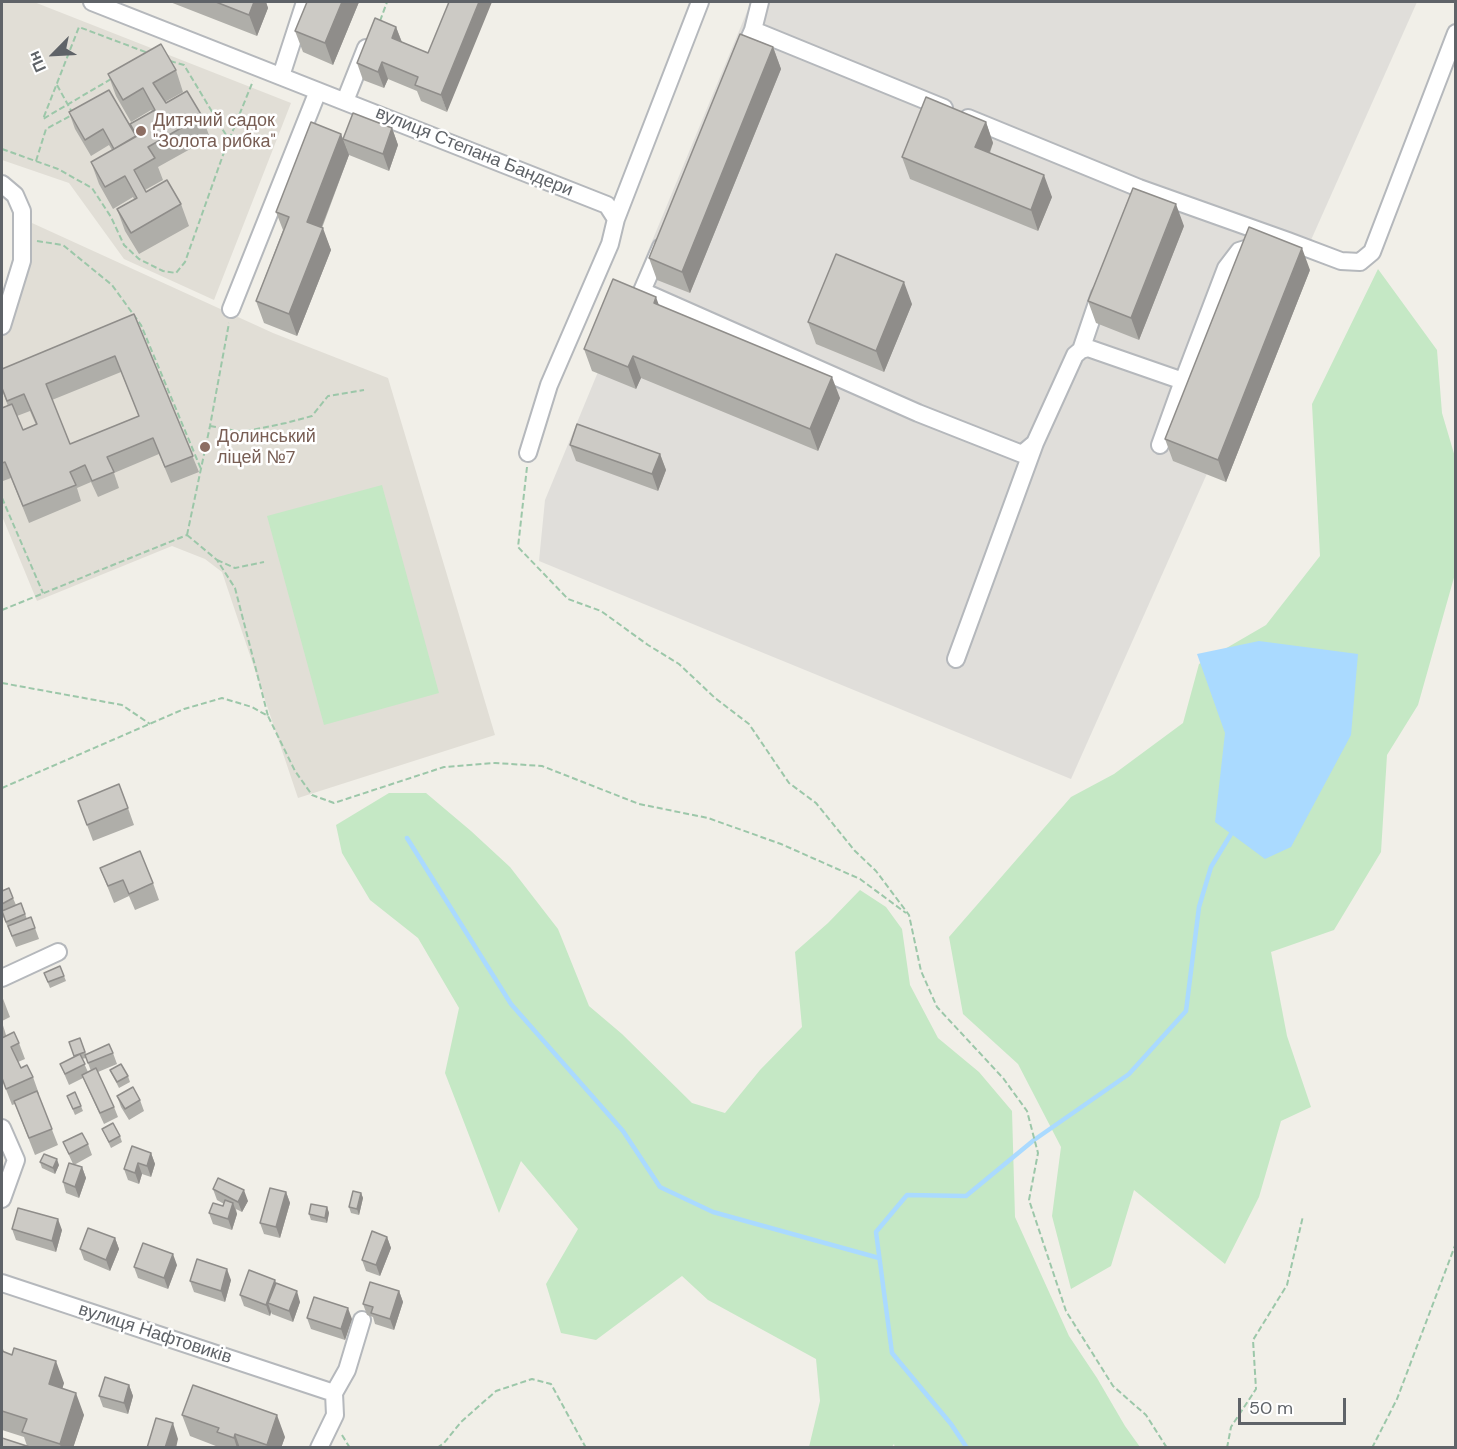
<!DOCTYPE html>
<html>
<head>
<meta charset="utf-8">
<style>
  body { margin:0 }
  #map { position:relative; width:1457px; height:1449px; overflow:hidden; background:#f1efe8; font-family:"DM Sans",sans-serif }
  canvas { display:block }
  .frame { position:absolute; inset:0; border:3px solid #5f6368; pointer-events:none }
  .north { position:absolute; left:24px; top:24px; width:60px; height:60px; -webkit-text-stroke:4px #fff; paint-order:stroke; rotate:246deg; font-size:16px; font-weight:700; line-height:24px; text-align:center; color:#5f6368 }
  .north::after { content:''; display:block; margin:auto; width:21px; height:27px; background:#5f6368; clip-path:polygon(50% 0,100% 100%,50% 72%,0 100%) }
  .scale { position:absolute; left:1238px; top:1398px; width:108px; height:27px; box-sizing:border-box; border:3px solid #5f6368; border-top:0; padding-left:8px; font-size:18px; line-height:21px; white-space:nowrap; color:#5f6368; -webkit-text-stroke:4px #fff; paint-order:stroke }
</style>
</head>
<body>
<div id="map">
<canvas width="1457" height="1449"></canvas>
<div class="frame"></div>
<div class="north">Пн</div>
<div class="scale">50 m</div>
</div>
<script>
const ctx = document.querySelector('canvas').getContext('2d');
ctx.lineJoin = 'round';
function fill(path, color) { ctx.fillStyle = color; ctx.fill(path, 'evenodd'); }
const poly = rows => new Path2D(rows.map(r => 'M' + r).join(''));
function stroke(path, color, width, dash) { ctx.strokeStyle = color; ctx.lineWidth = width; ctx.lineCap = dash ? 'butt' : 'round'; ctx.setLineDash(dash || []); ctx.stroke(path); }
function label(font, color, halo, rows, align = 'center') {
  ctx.font = font + ' "DM Sans",sans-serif'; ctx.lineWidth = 5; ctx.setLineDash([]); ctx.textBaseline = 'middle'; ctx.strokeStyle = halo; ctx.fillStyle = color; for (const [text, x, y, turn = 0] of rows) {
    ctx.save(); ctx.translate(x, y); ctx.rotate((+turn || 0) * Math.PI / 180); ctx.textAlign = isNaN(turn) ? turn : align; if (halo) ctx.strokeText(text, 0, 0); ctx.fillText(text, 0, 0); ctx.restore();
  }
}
fill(poly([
  [751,2,1417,2,1071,779,539,561,545,500]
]), '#e0deda');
fill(poly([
  [2,2,34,2,291,103,214,300,124,259,69,183,2,160],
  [32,223,273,333,388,378,495,735,298,798,222,572,205,559,172,546,37,601,2,516,2,317,16,264]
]), '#e1ded6');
fill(poly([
  [1378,269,1437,350,1442,413,1455,457,1455,574,1418,705,1387,755,1381,852,1334,930,1271,952,1287,1036,1311,1107,1281,1121,1259,1197,1225,1264,1134,1190,1111,1266,1071,1289,1052,1216,1061,1147,1018,1064,963,1014,949,937,1071,797,1114,774,1183,723,1199,664,1266,625,1320,556,1312,404],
  [382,485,439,693,324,725,267,516],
  [389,793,426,793,471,831,510,867,558,929,589,1006,622,1034,692,1103,725,1113,760,1070,802,1027,795,952,828,923,860,890,886,907,902,929,910,985,938,1038,979,1072,1012,1111,1015,1217,1069,1336,1097,1378,1125,1426,1140,1447,895,1448,894,1444,891,1448,809,1447,820,1401,816,1359,708,1300,682,1276,596,1340,561,1333,546,1284,578,1229,521,1161,499,1213,445,1073,459,1008,418,938,370,900,342,853,336,825]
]), '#c5e8c5');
fill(poly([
  [1259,641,1358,654,1351,735,1291,847,1265,859,1215,822,1225,733,1197,654]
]), '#aadaff');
stroke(poly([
  [407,838,511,1004,623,1131,660,1187,713,1212,879,1258],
  [967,1448,951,1424,892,1353,876,1232,907,1195,966,1196,1034,1140,1129,1074,1186,1011,1199,907,1211,867,1231,834]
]), '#aadaff', 4.5);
const minor = poly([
  [92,2,607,205,616,219,610,244,549,385,528,453],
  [753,30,944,108],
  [741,57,753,30,760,2],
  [281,76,305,2],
  [345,101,366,48],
  [968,118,1139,188,1288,241,1341,261,1360,262,1372,252,1456,33],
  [2,184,15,195,22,211,22,261,2,326],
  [616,219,700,2],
  [661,247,642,291,918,413,1022,454,1035,443,1075,355,1081,350,1088,348,1183,381,1226,268,1239,251,1268,242,1288,241],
  [231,309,318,91],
  [1081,350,1100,294],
  [1160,445,1183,381],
  [956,659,1035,443],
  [2,978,58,952],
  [2,1128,16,1160,2,1199],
  [2,1283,334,1393,335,1415,319,1448],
  [334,1393,347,1370,362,1320]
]);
stroke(minor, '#b5b8bc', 20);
stroke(poly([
  [380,21,387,2],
  [170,61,184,65,229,140],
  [111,79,43,119,79,27,148,53],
  [57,85,73,114],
  [2,149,58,169,92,188,111,217,124,245,139,259,163,271,176,273,185,262,223,155,253,81],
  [36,161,46,129,72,115],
  [37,241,63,245,112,285,141,325,201,469],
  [210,426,242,432,286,423,312,416,328,396,364,390],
  [527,467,518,547,568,599,601,611,648,645,679,664,715,698,749,724,789,783,816,803,855,851,876,871,909,915,921,971,937,1007,1003,1078,1027,1111,1038,1153,1029,1200,1066,1311,1113,1386,1146,1415,1167,1448],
  [2,498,43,593],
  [187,535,210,426,229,323],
  [187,535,217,560,235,588,268,716],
  [217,560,235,568,264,562],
  [2,610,187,535],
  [2,683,122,705,150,724],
  [2,788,184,709,222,698,252,707,268,716,295,771,312,795,334,803,444,767,495,763,542,766,639,804,708,818,781,844,860,879,906,913],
  [342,1435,350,1448],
  [437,1448,444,1443,461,1422,496,1391,532,1379,551,1384,586,1448],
  [1227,1448,1231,1427,1256,1389,1253,1340,1287,1285,1303,1216],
  [1372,1448,1397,1399,1456,1243]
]), '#9cc7a9', 2, [6, 3]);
stroke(minor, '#fff', 16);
fill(poly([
  [170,2,266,2,268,8,257,36],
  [359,2,333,65,303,52,295,31],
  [396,27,402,42,428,53,447,112,421,101,417,91,388,79,384,88,363,80,357,63],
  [773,47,781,69,690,293,657,280,649,258],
  [176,70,183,92,165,102,166,103,202,116,210,138,158,167,163,180,145,190,146,192,181,204,189,226,139,254,125,231,117,209,134,199,133,197,113,209,99,184,91,162,112,150,109,145,91,156,75,129,69,112,133,130,130,124,152,111,151,110,131,122,116,96,108,74],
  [986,122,993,143,990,153,1052,197,1038,231,910,179,902,157],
  [392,128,398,145,389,171,349,155,343,139],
  [341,134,349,155,322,228,331,250,297,336,264,323,256,301,283,230,276,212],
  [1184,226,1139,340,1096,323,1088,301],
  [1310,270,1226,482,1173,461,1165,439],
  [912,304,884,372,816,344,808,322],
  [660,306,840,398,818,451,641,378,636,389,592,371,584,349],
  [134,314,199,472,171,483,159,454,114,473,119,488,98,497,91,482,77,488,81,501,29,523,11,478,3,481,2,478,2,408,8,406,2,390,2,369],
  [121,372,139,416,70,444,52,400],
  [30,411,36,425,23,430,17,416],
  [570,445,660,454,666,470,658,491,576,461],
  [78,801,128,808,134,825,93,841],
  [100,868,153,883,159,900,135,910,129,896,114,903],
  [2,891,13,898,16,905,21,903,27,919,31,917,39,939,16,947,3,916,2,916],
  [60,966,66,981,50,988,44,973],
  [2,996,10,1017,2,1021],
  [2,1022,6,1035,19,1043,25,1059,18,1062,21,1068,33,1077,39,1094,38,1094,58,1145,35,1155,15,1104,12,1105,2,1079],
  [80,1038,86,1054,113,1053,117,1064,98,1072,114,1107,118,1117,104,1124,83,1078,69,1085,60,1064,74,1057,74,1056],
  [86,1058,91,1071,88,1072,82,1059],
  [110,1070,128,1076,130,1082,119,1088],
  [75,1092,83,1111,75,1115,67,1096],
  [117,1096,140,1100,144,1111,129,1120,121,1107],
  [102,1129,120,1136,122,1142,111,1148],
  [63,1142,88,1144,92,1155,74,1165,82,1167,86,1178,79,1198,66,1193,63,1182,73,1164],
  [151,1153,155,1164,151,1177,142,1174,139,1184,128,1180,124,1169],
  [40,1162,59,1165,55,1174,42,1168],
  [213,1189,248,1201,242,1212,236,1209,237,1214,232,1230,213,1224,209,1213,223,1206,224,1204,217,1200],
  [286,1192,290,1203,280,1238,264,1234,260,1223],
  [361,1193,363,1198,359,1215,351,1213,349,1207],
  [327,1207,329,1213,327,1223,311,1220,309,1214],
  [12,1229,62,1230,56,1252,16,1240],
  [387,1237,391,1248,380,1276,366,1271,362,1260],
  [115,1238,119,1249,110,1271,84,1260,80,1249],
  [177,1265,168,1289,138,1278,134,1267],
  [231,1280,225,1302,194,1292,190,1281],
  [277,1284,300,1302,293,1322,272,1314,271,1312,270,1316,244,1306,240,1295],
  [399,1291,403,1302,394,1330,375,1324,373,1317,367,1315,363,1304],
  [307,1318,352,1319,345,1340,311,1329],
  [2,1345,4,1352,64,1383,62,1389,84,1415,73,1448,2,1448,27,1446,24,1437,2,1430],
  [129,1385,133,1396,128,1414,103,1407,99,1396],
  [182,1415,285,1437,281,1448,221,1448,190,1436]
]), '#afaea9');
fill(poly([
  [254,2,266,2,268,8,257,36,249,15],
  [342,2,359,2,333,65,325,43],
  [479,2,492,2,447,112,441,95],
  [396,27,402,43,392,38],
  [773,47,781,69,690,293,682,272],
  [382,62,388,79,384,88,378,72],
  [986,122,993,143,983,169,975,147],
  [392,128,398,145,389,171,383,154],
  [341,134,349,155,315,244,307,222],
  [1044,175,1052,197,1038,231,1031,210],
  [1176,204,1184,226,1139,340,1131,318],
  [323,228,331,250,297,336,289,314],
  [1302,248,1310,270,1226,482,1218,460],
  [904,282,912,304,884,372,876,351],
  [656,297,664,319,654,303],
  [633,356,641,378,636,389,628,367],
  [832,377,840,398,818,451,810,429],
  [660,454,666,470,658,491,652,474],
  [151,1153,155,1164,151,1177,147,1166],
  [57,1159,59,1165,55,1174,53,1168],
  [138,1163,142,1174,139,1184,135,1173],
  [82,1167,86,1178,79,1198,75,1187],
  [244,1190,248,1201,242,1212,238,1202],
  [286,1192,290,1203,280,1238,276,1227],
  [361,1193,363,1198,359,1215,357,1209],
  [233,1203,237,1214,232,1230,228,1219],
  [327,1207,329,1213,327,1223,325,1218],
  [58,1219,62,1230,56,1252,52,1241],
  [387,1237,391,1248,380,1276,376,1265],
  [115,1238,119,1249,110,1271,106,1260],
  [173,1254,177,1265,168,1289,164,1278],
  [227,1269,231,1280,225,1302,221,1291],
  [275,1280,279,1291,268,1303,271,1312,270,1316,266,1305],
  [297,1291,300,1302,293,1322,289,1311],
  [399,1291,403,1302,394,1330,390,1319],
  [348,1308,352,1319,345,1340,341,1329],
  [56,1361,64,1383,57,1406,49,1384],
  [129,1385,133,1396,128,1414,124,1403],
  [76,1393,84,1415,73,1448,61,1448,60,1444],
  [277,1415,285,1437,281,1448,268,1448,267,1445],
  [173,1423,178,1439,176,1448,165,1448],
  [235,1434,240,1448,237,1448,234,1438]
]), '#8f8d8a');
const building = poly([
  [216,2,254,2,249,15,216,2],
  [307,2,342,2,325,43,295,31,307,2],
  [449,2,479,2,441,95,415,85,418,77,382,62,378,72,357,63,375,18,396,27,392,38,428,53,449,2],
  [740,34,773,47,682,272,649,258,740,34],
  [161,44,176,70,153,83,166,103,187,91,202,116,148,147,155,158,134,170,146,192,167,180,181,204,131,233,117,209,137,198,125,176,105,187,91,162,137,136,130,124,155,110,143,88,123,100,108,74,161,44],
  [109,90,136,136,114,149,103,129,85,140,69,112,109,90],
  [926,97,986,122,975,147,1044,175,1031,210,902,157,926,97],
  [353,113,392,128,383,154,343,139,353,113],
  [311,122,341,134,307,222,323,228,289,314,256,301,289,217,276,212,311,122],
  [1133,188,1176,204,1131,318,1088,301,1133,188],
  [1249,227,1302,248,1218,460,1165,439,1249,227],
  [836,254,904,282,876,351,808,322,836,254],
  [613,279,656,297,654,303,832,377,810,429,633,356,628,367,584,349,613,279],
  [134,314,193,456,165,467,153,438,107,457,114,472,92,481,85,465,70,472,76,485,23,506,5,462,2,463,2,408,12,404,23,430,37,424,24,394,7,401,2,388,2,369,134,314],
  [115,356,139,416,70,444,46,384,115,356],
  [577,424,660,454,652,474,570,445,577,424],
  [119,784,128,808,87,825,78,801,119,784],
  [140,851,153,883,129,894,123,880,108,886,100,868,140,851],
  [9,888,13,898,2,904,2,891,9,888],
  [21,903,25,914,6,922,2,911,21,903],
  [31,917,35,928,12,936,8,926,31,917],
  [60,966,64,976,48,982,44,973,60,966],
  [14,1032,19,1043,11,1047,21,1068,27,1065,33,1077,6,1089,2,1078,2,1038,14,1032],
  [80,1038,85,1052,74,1056,69,1042,80,1038],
  [109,1044,113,1053,88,1063,85,1055,109,1044],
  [80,1054,85,1064,65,1074,60,1064,80,1054],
  [121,1064,128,1076,117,1082,110,1070,121,1064],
  [96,1068,114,1107,100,1113,82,1075,96,1068],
  [133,1087,140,1100,125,1109,117,1096,133,1087],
  [37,1091,52,1129,29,1138,14,1101,37,1091],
  [75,1092,81,1106,73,1109,67,1096,75,1092],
  [113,1123,120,1136,109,1142,102,1129,113,1123],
  [82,1133,88,1144,69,1154,63,1142,82,1133],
  [132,1146,151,1153,147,1166,138,1163,135,1173,124,1169,132,1146],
  [44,1154,57,1159,53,1168,40,1162,44,1154],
  [69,1163,82,1167,75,1187,63,1182,69,1163],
  [218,1178,244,1190,238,1202,213,1189,218,1178],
  [270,1188,286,1192,276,1227,260,1223,270,1188],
  [353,1191,361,1193,357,1209,349,1207,353,1191],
  [225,1200,233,1203,228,1219,209,1213,213,1203,223,1206,225,1200],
  [311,1204,327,1207,325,1218,309,1214,311,1204],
  [18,1208,58,1219,52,1241,12,1229,18,1208],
  [88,1228,115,1238,106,1260,80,1249,88,1228],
  [372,1231,387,1237,376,1265,362,1260,372,1231],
  [143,1243,173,1254,164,1278,134,1267,143,1243],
  [197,1259,227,1269,221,1291,190,1281,197,1259],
  [249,1270,275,1280,266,1305,240,1295,249,1270],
  [370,1282,399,1291,390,1319,371,1313,373,1307,363,1304,370,1282],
  [276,1283,297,1291,289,1311,268,1303,276,1283],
  [314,1297,348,1308,341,1329,307,1318,314,1297],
  [14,1348,56,1361,49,1384,76,1393,60,1444,22,1432,27,1419,2,1411,2,1351,12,1355,14,1348],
  [105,1377,129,1385,124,1403,99,1396,105,1377],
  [193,1385,277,1415,267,1445,235,1434,234,1438,217,1432,219,1428,182,1415,193,1385],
  [156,1418,173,1423,165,1448,147,1448,156,1418],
  [2,1438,33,1448,2,1448,2,1438]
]);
fill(building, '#cccac5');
stroke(building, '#8f8d8a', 1.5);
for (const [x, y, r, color] of [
  [141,131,6,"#8d6e63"],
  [205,447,6,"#8d6e63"]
]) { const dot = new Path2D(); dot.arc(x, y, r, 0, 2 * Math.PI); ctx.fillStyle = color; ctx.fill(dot); stroke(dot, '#fff', 2); }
label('18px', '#785e54', '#fff', [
  ["Дитячий садок",153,121],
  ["\"Золота рибка\"",153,142],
  ["Долинський",217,437],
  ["ліцей №7",217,458]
], 'left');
label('18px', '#5f6368', '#fff', [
  ["вулиця Степана Бандери",474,152,22],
  ["вулиця Нафтовиків",155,1334,18]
]);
</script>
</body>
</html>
